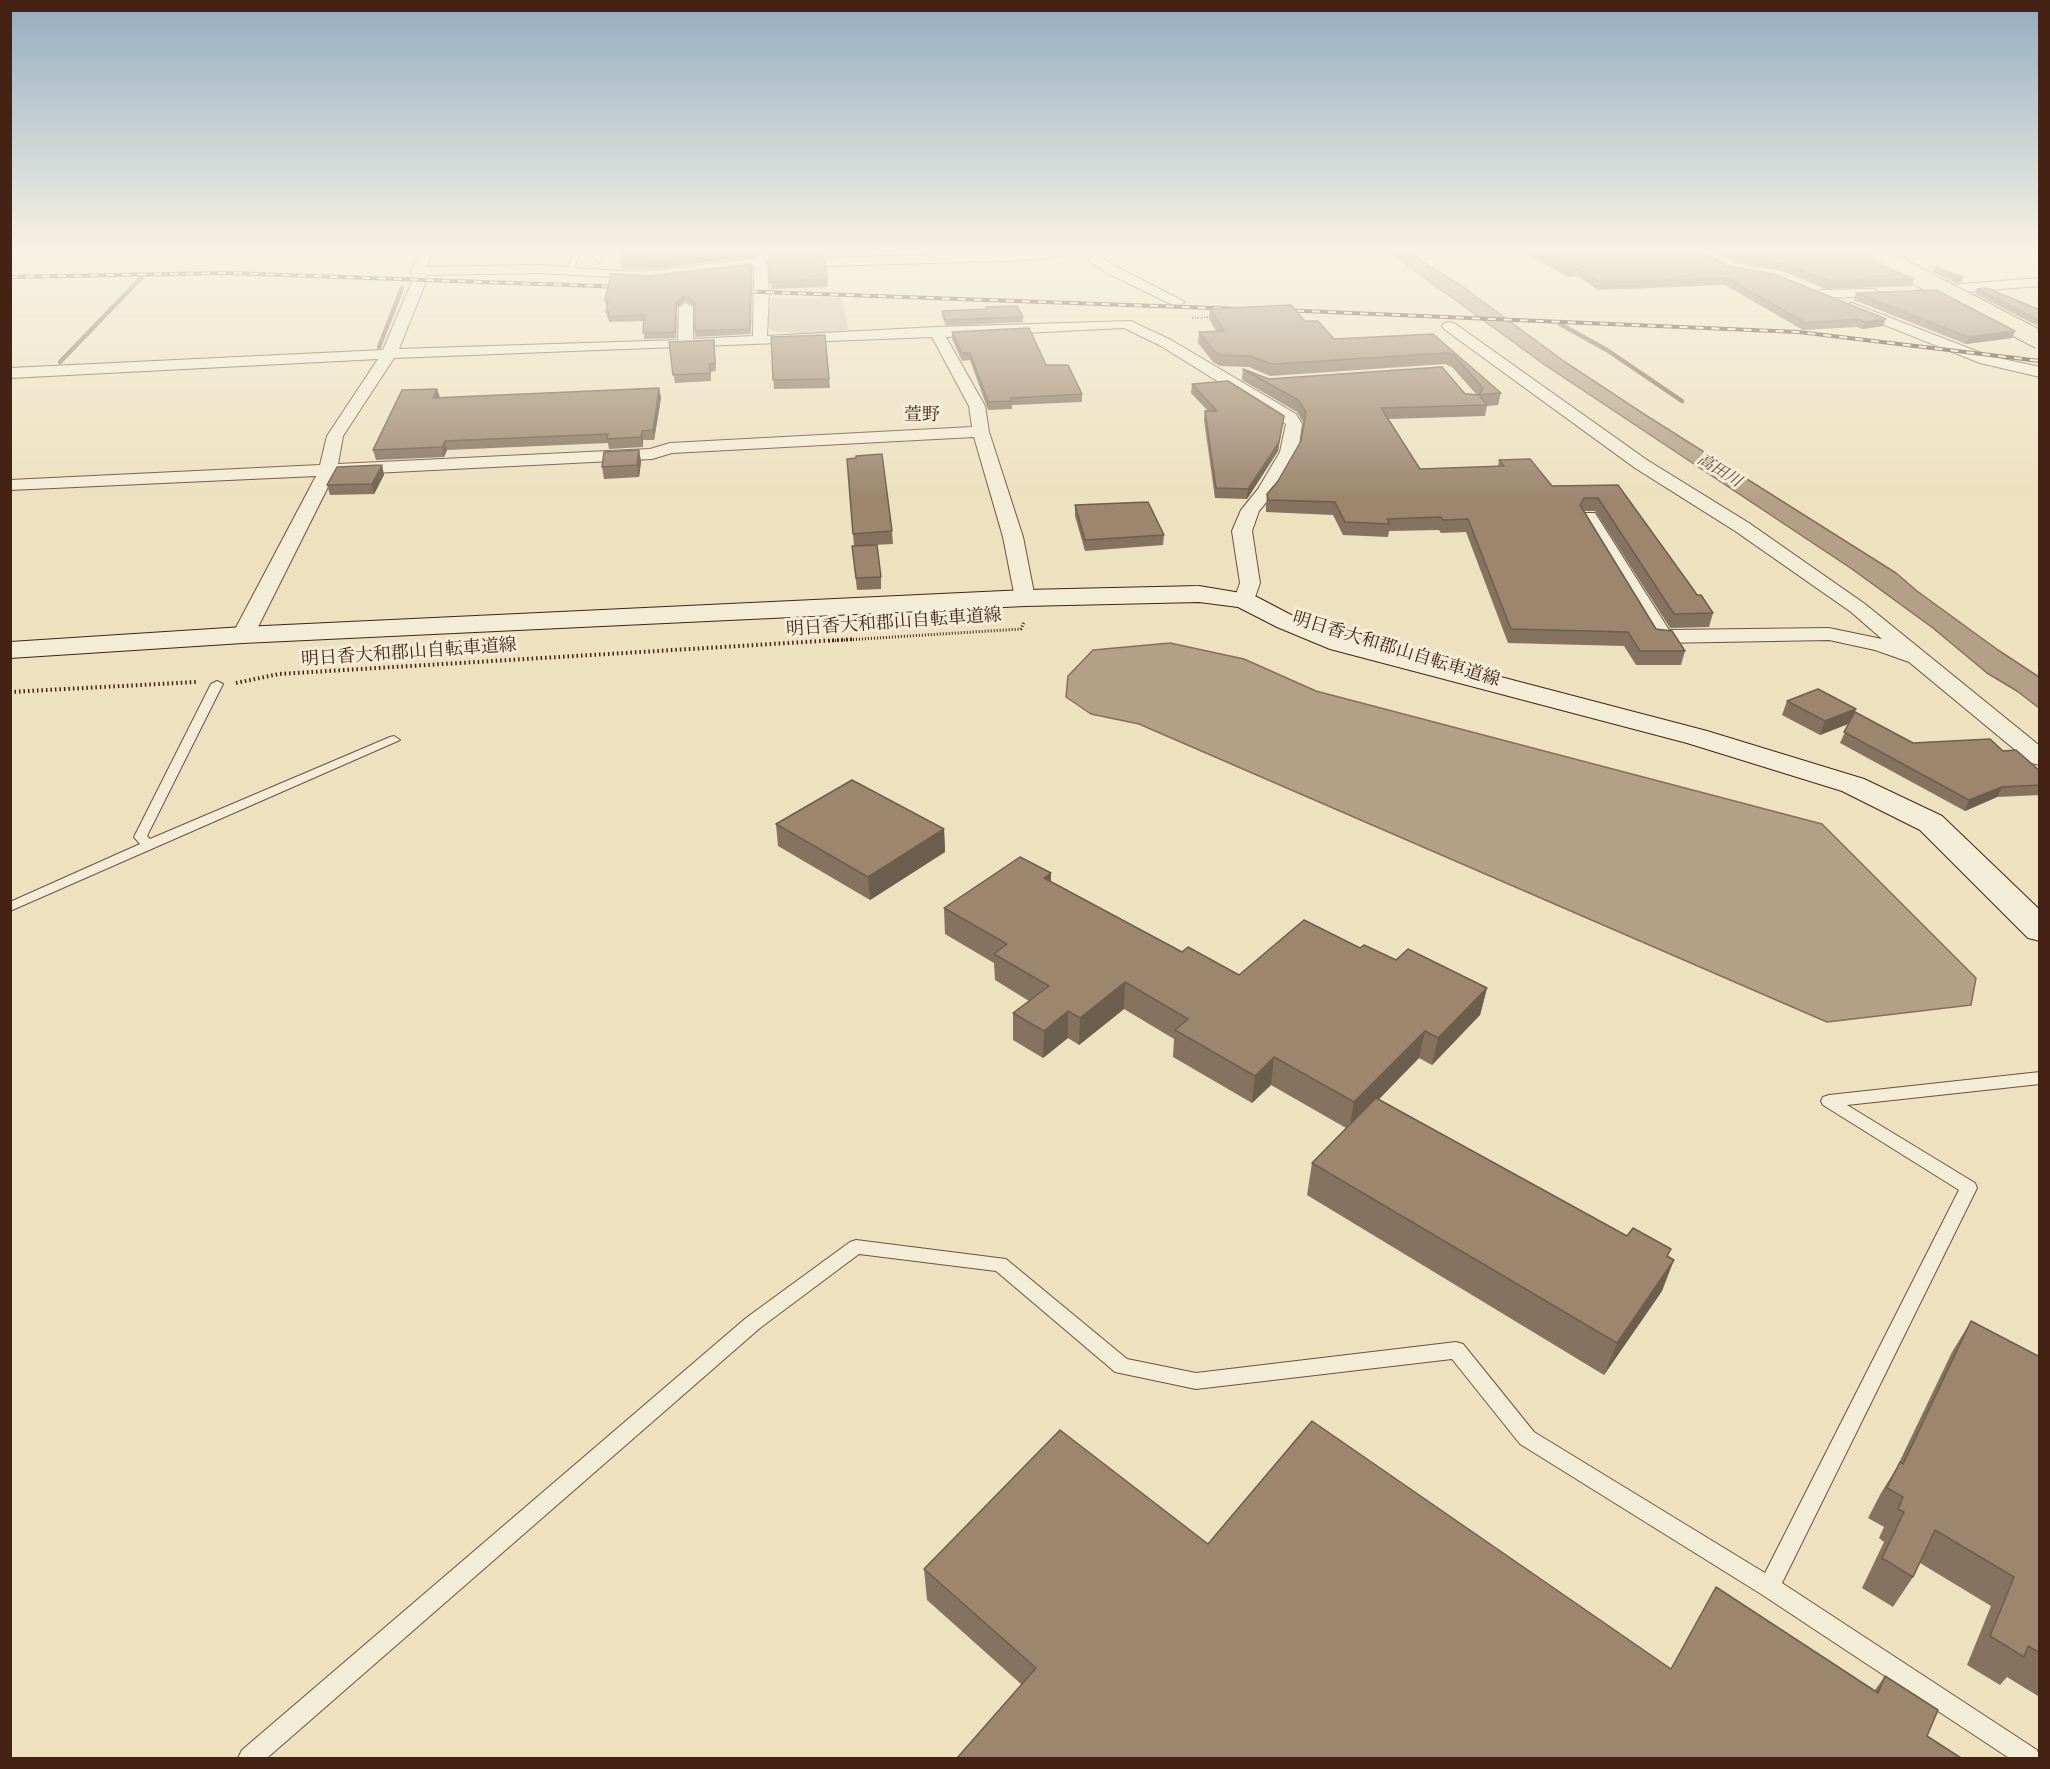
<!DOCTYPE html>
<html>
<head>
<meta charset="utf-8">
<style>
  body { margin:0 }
  #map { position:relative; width:2050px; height:1769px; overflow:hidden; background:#ede1c0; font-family:"IM FELL French Canon",serif }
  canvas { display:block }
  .frame { position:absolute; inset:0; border:12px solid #442315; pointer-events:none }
</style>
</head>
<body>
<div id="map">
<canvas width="2050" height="1769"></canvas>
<div class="frame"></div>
</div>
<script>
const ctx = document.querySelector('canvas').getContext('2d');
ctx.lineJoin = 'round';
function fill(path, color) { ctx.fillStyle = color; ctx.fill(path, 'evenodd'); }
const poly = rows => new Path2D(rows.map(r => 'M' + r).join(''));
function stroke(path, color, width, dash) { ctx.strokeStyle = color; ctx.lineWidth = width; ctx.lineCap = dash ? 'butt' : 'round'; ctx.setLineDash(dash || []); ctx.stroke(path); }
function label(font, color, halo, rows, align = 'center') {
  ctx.font = font + ' "IM FELL French Canon","Noto Serif JP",serif'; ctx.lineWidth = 6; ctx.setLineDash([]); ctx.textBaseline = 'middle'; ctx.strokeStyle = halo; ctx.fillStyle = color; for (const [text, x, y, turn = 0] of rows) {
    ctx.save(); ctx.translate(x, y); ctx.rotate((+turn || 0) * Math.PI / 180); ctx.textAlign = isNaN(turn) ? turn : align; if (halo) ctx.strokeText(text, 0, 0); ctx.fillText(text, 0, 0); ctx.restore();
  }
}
fill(poly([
  [771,298,841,298,849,330,805,334,771,331,768,327]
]), '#d0c1a3');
const water = poly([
  [1388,251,1410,251,1426,264,1463,287,1565,362,1647,416,1896,573,1917,591,1998,650,2039,677,2039,708,2017,691,1987,673,1933,628,1852,569,1545,365,1388,251],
  [1170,643,1244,659,1316,691,1822,824,1976,978,1971,1005,1827,1022,1139,724,1091,714,1066,697,1068,676,1093,650,1170,643]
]);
fill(water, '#b4a086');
stroke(water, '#876e59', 1.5);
stroke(poly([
  [1560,324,1607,350,1682,401],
  [379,347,402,288],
  [60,362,141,278]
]), '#876e59', 4.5);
const lane = poly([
  [574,251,580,251,574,270,571,272,568,270,574,251],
  [598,251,604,251,602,261,599,263,596,261,598,251],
  [217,681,223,684,147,836,150,839,390,737,394,736,400,740,10,911,10,902,140,844,134,837,211,684,217,681],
  [2040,1072,2040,1084,1847,1105,1975,1183,1977,1188,1782,1583,2037,1750,2040,1758,2009,1758,1761,1594,1520,1444,1452,1359,1196,1389,1115,1372,996,1271,859,1254,760,1328,267,1758,238,1758,242,1750,746,1318,850,1242,856,1240,1006,1259,1127,1359,1196,1373,1456,1342,1463,1344,1534,1432,1765,1573,1959,1190,1823,1105,1821,1101,1823,1097,1829,1095,2040,1072]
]);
const street = poly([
  [420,251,433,251,426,267,539,265,619,271,649,271,756,258,762,251,775,251,767,262,769,292,767,336,936,327,1131,321,1171,340,1296,414,1302,424,1298,452,1275,492,1259,511,1252,531,1260,583,1254,600,1251,604,1244,606,1237,604,1234,600,1240,583,1232,531,1241,510,1258,489,1280,452,1286,424,1161,346,1124,328,946,337,985,406,989,432,1023,537,1035,598,1032,602,1025,604,1018,602,1015,598,1003,537,974,437,672,453,652,459,334,475,254,635,251,640,243,641,235,640,232,635,316,476,10,490,10,480,320,465,327,436,378,359,10,378,10,368,383,350,413,279,411,271,420,251],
  [754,266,753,336,693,339,693,307,686,303,679,307,678,340,399,349,427,279,426,275,539,273,649,279,754,266],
  [932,337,969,406,972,427,670,443,650,449,338,464,343,436,394,358,932,337],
  [1037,251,1072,251,1066,255,1031,260,828,266,821,262,828,258,1037,251],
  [1077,251,1092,251,1115,266,1185,302,1178,306,1173,305,1105,272,1077,251],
  [2040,278,2040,286,1924,295,1917,291,1924,287,2040,278],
  [1874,289,1881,293,1879,296,1820,298,1813,294,1820,290,1874,289],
  [1852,303,1989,356,2040,367,2040,377,1980,363,1847,310,1845,307,1847,304,1852,303],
  [1449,322,1454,323,1647,460,1749,523,1865,604,2040,746,2040,765,2031,763,1909,662,1875,650,1829,640,1662,643,1654,642,1579,517,1581,513,1595,513,1669,630,1829,628,1882,639,1851,612,1735,531,1635,468,1444,329,1442,326,1444,323,1449,322]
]);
const secondary = poly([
  [1199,586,1253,595,1295,617,1348,637,1707,731,1864,779,1942,816,2040,910,2040,941,2028,938,1920,830,1842,791,1687,743,1330,649,1277,627,1238,607,1199,602,1025,606,243,643,10,658,10,642,243,627,1025,590,1199,586]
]);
stroke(lane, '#6e5240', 2);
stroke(street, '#6e5240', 2);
stroke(secondary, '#442315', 2);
stroke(poly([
  [1192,318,1212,317]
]), '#442315', 2, [1, 1.5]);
stroke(poly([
  [829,641,1021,629,1024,622]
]), '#442315', 3, [1, 2]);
stroke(poly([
  [236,683,279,674,854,639],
  [10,692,196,682]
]), '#442315', 4, [1.5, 3]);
fill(lane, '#f3ecd6');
fill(street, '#f3ecd6');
fill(secondary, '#f3ecd6');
const rail = poly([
  [10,277,226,273,626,287],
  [734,291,1241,309],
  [1280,310,1799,332,2040,361]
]);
stroke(rail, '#442315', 4);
stroke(rail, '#f3ecd6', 2, [8]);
const primaryBridge = poly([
  [1873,253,2040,340]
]);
stroke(primaryBridge, '#442315', 20, []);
stroke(primaryBridge, '#ede1c0', 18);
fill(poly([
  [623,251,760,251,755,256,649,269,622,269,621,261],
  [772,251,824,251,824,258,823,259,825,260,828,287,771,289,769,255],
  [1516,251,1703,251,1726,266,1883,326,1862,329,1857,327,1803,330,1725,285,1598,290,1577,276,1568,277,1522,252,1518,252],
  [1715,251,1857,251,1894,271,1914,279,1912,286,1826,289,1781,271,1735,263],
  [751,264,751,334,695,337,695,307,685,301,677,307,676,338,644,339,644,321,609,322,606,312,607,306,606,306,605,300],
  [1935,267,1963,277,1961,282,1955,283,1933,272],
  [1977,289,2040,310,2040,327,1975,294],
  [1856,293,2015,331,2012,338,1966,344,1854,300],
  [986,307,1023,317,1023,322,946,326,942,316,942,311,986,309],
  [1210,309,1305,321,1334,339,1433,334,1501,393,1498,405,1487,406,1485,416,1389,419,1420,469,1498,466,1499,460,1552,486,1618,485,1693,589,1713,613,1709,627,1670,628,1595,511,1583,511,1656,629,1685,651,1681,665,1636,665,1624,646,1508,643,1466,532,1441,533,1439,530,1389,531,1388,537,1343,535,1333,515,1266,512,1266,507,1267,494,1278,481,1301,441,1304,424,1297,412,1242,380,1243,369,1269,379,1476,394,1452,367,1445,364,1270,376,1249,367,1220,366,1213,362,1198,343,1199,332,1216,331,1209,319],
  [952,332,1046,365,1082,394,1082,402,1012,405,1012,409,988,410,970,360,962,361,952,339],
  [825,335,830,388,774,389,771,337],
  [714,340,716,371,711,372,711,381,675,383,669,342],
  [1192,384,1284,416,1278,451,1247,499,1215,498,1204,420,1205,411,1208,411,1191,393],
  [659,388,661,398,654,440,643,440,643,447,609,449,608,443,447,450,444,457,376,460,373,450,437,389,440,398],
  [639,450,641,462,639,477,604,479,602,467],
  [847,459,892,531,893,544,854,546],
  [382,465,384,475,374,494,330,495,327,485],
  [1075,505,1164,535,1163,545,1085,551,1075,516],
  [852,546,881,577,881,589,857,590],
  [1787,701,1853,716,1913,743,2003,751,2040,771,2040,795,1997,797,1965,811,1840,743,1849,723,1820,735,1782,715],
  [776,824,944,829,945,852,870,900,778,846],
  [1051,873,1051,882,1182,952,1239,975,1360,948,1487,988,1480,1015,1432,1065,1419,1058,1379,1099,1627,1236,1671,1249,1668,1256,1662,1291,1604,1375,1307,1195,1312,1163,1346,1128,1271,1085,1252,1103,1173,1057,1174,1039,1124,1009,1079,1045,1068,1038,1043,1058,1013,1040,1013,1013,1029,1001,995,980,994,963,945,934,944,908],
  [1971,1321,2040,1357,2040,1694,2038,1696,2007,1677,2000,1685,1967,1665,1991,1606,1920,1563,1913,1577,1893,1607,1862,1588,1884,1542,1879,1538,1884,1527,1868,1518,1881,1493,1897,1467,1952,1352],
  [1208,1544,1671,1669,1875,1690,1885,1676,1938,1710,1021,1684,927,1600,924,1569]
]), '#86735f');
fill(poly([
  [734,251,760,251,755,256,649,269,648,261],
  [823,251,824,251,824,258,819,263,818,256],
  [751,264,752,269,751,334,750,329],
  [1963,277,1961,282,1955,283,1956,278],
  [684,296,685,301,677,307,676,338,675,332,676,302],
  [1886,319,1883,326,1862,329,1865,322],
  [2015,331,2012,338,1966,344,1968,337],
  [659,388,661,398,654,440,653,430],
  [437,389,440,398,433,398],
  [1284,416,1278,451,1247,499,1248,489],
  [642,431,643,440,643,447,641,437],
  [445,441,447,450,444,457,442,447],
  [639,450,641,462,639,477,637,465],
  [382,465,384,475,374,494,372,484],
  [1856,709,1851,723,1820,735,1825,721],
  [2002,787,1997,797,1965,811,1969,800],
  [944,829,945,852,870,900,868,877],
  [1051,873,1050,899,1044,878],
  [1125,982,1124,1009,1079,1045,1080,1018],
  [1487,988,1480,1015,1432,1065,1438,1038],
  [1068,1011,1068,1038,1043,1058,1044,1031],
  [1425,1031,1419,1058,1349,1130,1354,1102],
  [1274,1057,1271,1085,1252,1103,1255,1076],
  [1674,1260,1662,1291,1604,1375,1617,1343]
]), '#6d5e4d');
const building = poly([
  [623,251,734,251,648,261,621,261,623,251],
  [772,251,823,251,818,256,825,260,827,279,770,282,769,255,772,251],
  [1535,251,1703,251,1726,266,1774,274,1886,319,1865,322,1859,319,1806,323,1727,278,1600,283,1579,269,1570,269,1535,251],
  [1729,251,1857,251,1894,271,1914,279,1829,281,1783,264,1737,256,1729,251],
  [751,264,750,329,695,331,695,302,684,296,676,302,675,332,643,333,644,315,608,317,609,312,606,312,608,300,605,300,611,274,649,276,751,264],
  [1935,267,1963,277,1956,278,1935,267],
  [1987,288,2040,310,2040,321,1977,289,1987,288],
  [1936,290,2015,331,1968,337,1856,293,1936,290],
  [1291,305,1305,321,1318,321,1334,339,1433,334,1501,393,1479,395,1487,405,1381,408,1420,469,1504,466,1499,460,1530,459,1552,486,1618,485,1693,589,1697,595,1701,595,1713,613,1674,614,1598,498,1584,498,1580,505,1656,629,1672,631,1685,651,1640,651,1628,632,1511,629,1468,519,1443,520,1441,517,1387,519,1390,524,1345,522,1335,502,1268,500,1267,494,1278,481,1301,441,1306,412,1298,400,1243,369,1269,379,1442,367,1465,394,1479,395,1483,388,1454,355,1447,353,1272,364,1250,356,1221,355,1214,351,1199,332,1224,331,1210,309,1291,305],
  [1017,306,1023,317,946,320,942,311,987,309,986,307,1017,306],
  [1029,328,1046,365,1068,365,1082,394,1011,398,1012,401,988,402,970,353,962,353,952,332,1029,328],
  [825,335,829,379,773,380,771,337,825,335],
  [714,340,715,364,710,364,710,373,673,375,669,342,714,340],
  [1228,381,1284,416,1279,442,1248,489,1216,488,1205,411,1217,411,1192,384,1228,381],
  [659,388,653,430,642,431,641,437,607,439,608,434,445,441,442,447,373,450,402,390,437,389,433,398,659,388],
  [639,450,637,465,602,467,604,452,639,450],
  [882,454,892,531,853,534,847,459,856,458,856,456,882,454],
  [382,465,372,484,327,485,337,467,382,465],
  [1148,502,1164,535,1085,540,1075,505,1148,502],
  [877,545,881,577,856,578,852,546,877,545],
  [1818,689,1856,709,1825,721,1787,701,1818,689],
  [1855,712,1913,743,1990,739,2003,751,2016,750,2040,771,2040,785,2002,787,1969,800,1844,732,1855,712],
  [852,780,944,829,868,877,776,824,852,780],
  [1020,857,1051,873,1044,878,1182,952,1188,947,1239,975,1304,920,1360,948,1364,945,1396,960,1408,949,1487,988,1438,1038,1425,1031,1354,1102,1274,1057,1255,1076,1175,1030,1188,1019,1125,982,1080,1018,1068,1011,1044,1031,1013,1013,1049,986,994,954,1007,944,944,908,1020,857],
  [1376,1098,1627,1236,1633,1228,1671,1249,1667,1256,1674,1260,1617,1343,1312,1163,1376,1098],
  [1971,1321,2040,1357,2040,1653,2028,1646,2024,1657,1990,1636,2014,1577,1935,1530,1913,1577,1882,1558,1904,1512,1898,1509,1903,1497,1887,1488,1900,1462,1903,1464,1971,1321],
  [1312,1421,1671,1669,1716,1587,1878,1693,1885,1676,1938,1710,1927,1736,1961,1758,957,1758,1036,1668,924,1569,1060,1430,1208,1544,1312,1421]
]);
fill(building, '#9c866e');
stroke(building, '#6d5e4d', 1.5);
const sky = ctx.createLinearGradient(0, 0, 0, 499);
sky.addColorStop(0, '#93acc1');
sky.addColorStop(0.5, '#f7f2e3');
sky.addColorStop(1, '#f7f2e300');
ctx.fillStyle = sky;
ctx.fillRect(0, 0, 2050, 499);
label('italic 16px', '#664837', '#f3ecd6', [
  ["高田川",1719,471,32]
]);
label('18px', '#442315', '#f3ecd6', [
  ["萱野",922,416]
]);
label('18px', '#442315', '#f3ecd6', [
  ["明日香大和郡山自転車道線",894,623,-4],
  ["明日香大和郡山自転車道線",1396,650,17],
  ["明日香大和郡山自転車道線",409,653,-4]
]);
</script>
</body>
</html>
